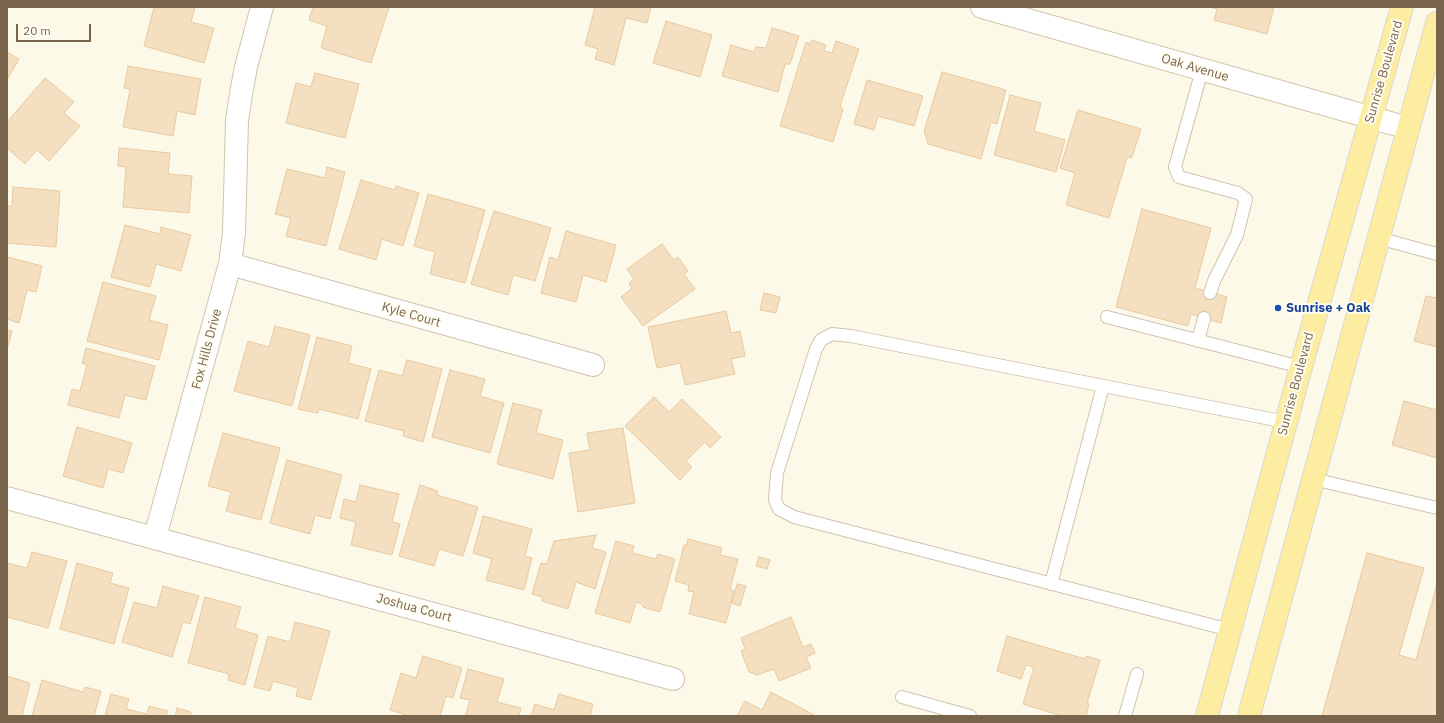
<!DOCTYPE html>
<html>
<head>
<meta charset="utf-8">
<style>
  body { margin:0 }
  #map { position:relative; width:1444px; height:723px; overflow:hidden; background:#fdf9e9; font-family:"IBM Plex Sans",sans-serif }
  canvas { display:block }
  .frame { position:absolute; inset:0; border:8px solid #79654b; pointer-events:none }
  .scale { position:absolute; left:16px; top:24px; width:75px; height:18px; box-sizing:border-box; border:2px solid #79654b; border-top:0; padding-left:5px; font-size:12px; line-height:14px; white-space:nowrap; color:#79654b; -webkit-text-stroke:3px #fffcf1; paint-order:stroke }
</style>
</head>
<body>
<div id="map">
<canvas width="1444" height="723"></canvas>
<div class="frame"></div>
<div class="scale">20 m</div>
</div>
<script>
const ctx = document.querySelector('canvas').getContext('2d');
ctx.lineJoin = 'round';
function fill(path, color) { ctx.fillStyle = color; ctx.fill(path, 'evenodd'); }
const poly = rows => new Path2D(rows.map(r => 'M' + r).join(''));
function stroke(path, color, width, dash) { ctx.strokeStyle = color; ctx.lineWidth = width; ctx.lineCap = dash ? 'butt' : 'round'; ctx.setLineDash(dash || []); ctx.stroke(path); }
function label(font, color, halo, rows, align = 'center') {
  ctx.font = font + ' "IBM Plex Sans",sans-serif'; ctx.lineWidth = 4; ctx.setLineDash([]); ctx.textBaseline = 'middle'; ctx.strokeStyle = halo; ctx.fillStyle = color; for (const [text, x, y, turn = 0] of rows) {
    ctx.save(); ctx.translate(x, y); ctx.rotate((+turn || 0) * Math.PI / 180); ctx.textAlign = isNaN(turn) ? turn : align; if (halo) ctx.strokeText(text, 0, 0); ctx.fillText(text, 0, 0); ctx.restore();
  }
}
const building = poly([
  [154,7,195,7,191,22,214,28,204,63,144,46,154,7],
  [313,7,389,7,371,63,321,48,327,26,309,20,313,7],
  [595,7,651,7,647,23,626,18,614,65,595,59,598,49,585,45,595,7],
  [1210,7,1274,7,1267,34,1214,20,1217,9,1210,7],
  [666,21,712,35,700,77,653,63,666,21],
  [772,28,799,36,790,64,785,64,778,92,722,76,731,45,754,52,756,47,766,48,772,28],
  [812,40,826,45,824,51,832,53,836,41,859,49,840,106,843,109,833,142,780,126,806,42,810,44,812,40],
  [7,52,19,59,7,80,7,52],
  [128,66,201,79,195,115,177,111,173,136,123,127,130,89,124,88,128,66],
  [942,72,1006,90,997,124,991,122,981,159,928,144,924,131,942,72],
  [315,73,359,84,345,138,286,123,296,83,311,87,315,73],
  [45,78,74,102,64,113,80,126,49,161,37,150,25,164,7,148,7,122,45,78],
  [867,80,923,96,914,126,878,116,874,130,854,124,867,80],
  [1010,95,1041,103,1034,131,1065,140,1056,172,994,155,1010,95],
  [1078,110,1141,129,1132,157,1127,158,1109,218,1066,205,1075,173,1060,168,1078,110],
  [119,148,170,153,168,174,192,176,189,213,123,207,126,167,118,166,119,148],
  [327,167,345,172,326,246,286,236,291,218,275,214,287,169,325,178,327,167],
  [361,180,395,190,396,186,419,193,403,246,382,239,376,260,339,249,361,180],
  [13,187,60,191,56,247,7,243,7,206,12,206,13,187],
  [428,194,485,210,465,283,430,274,435,252,414,246,428,194],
  [1142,209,1211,228,1195,288,1227,297,1221,323,1191,314,1188,326,1116,307,1142,209],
  [494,211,551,228,535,281,513,275,508,295,471,284,494,211],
  [125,225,160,234,161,227,191,235,181,271,156,264,150,287,111,277,125,225],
  [566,231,616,245,606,282,583,275,576,302,541,293,550,257,558,260,566,231],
  [662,244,674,260,678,257,688,271,684,274,695,289,643,326,621,297,632,288,629,283,634,279,627,269,662,244],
  [7,257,42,266,36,292,27,290,19,323,7,319,7,257],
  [103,282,156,296,149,320,168,325,159,360,87,341,103,282],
  [764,293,780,297,776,313,760,310,764,293],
  [1426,296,1437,298,1437,347,1414,341,1426,296],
  [726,311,731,333,740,331,745,356,731,359,735,374,685,385,680,363,657,368,648,327,726,311],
  [275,326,310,335,292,406,234,391,248,341,269,347,275,326],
  [7,330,12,331,7,350,7,330],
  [317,337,352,346,348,363,371,369,358,419,319,409,318,413,298,409,317,337],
  [86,348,155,366,146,400,125,395,119,418,68,405,72,389,80,391,87,365,82,363,86,348],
  [407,360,442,369,423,442,403,436,404,431,365,421,379,370,402,376,407,360],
  [450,370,485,379,480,396,504,403,490,453,432,437,450,370],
  [654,397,669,412,682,399,721,437,710,448,705,442,686,461,692,467,680,480,625,426,654,397],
  [1404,401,1437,410,1437,458,1392,445,1404,401],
  [513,403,542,410,536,433,563,440,553,479,497,464,513,403],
  [77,427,132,443,123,473,108,469,103,488,63,476,77,427],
  [623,428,635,503,578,512,569,453,590,450,587,433,623,428],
  [223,433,280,448,261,520,226,511,231,492,208,486,223,433],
  [287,460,342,475,330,519,315,515,310,534,270,523,287,460],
  [360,485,399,494,392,522,400,524,392,555,351,545,356,522,340,518,344,499,356,502,360,485],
  [420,485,438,491,437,495,478,507,463,556,439,549,434,566,399,556,420,485],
  [483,516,532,529,525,556,532,558,524,590,486,580,492,559,473,553,483,516],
  [596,535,592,548,606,552,595,589,576,582,568,609,542,601,542,597,532,594,541,563,547,564,554,541,596,535],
  [688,539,722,548,720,555,738,559,730,589,734,591,726,623,689,614,694,592,688,591,689,585,675,581,684,545,687,545,688,539],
  [616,541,634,546,632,553,656,559,658,554,675,559,660,612,643,607,642,604,636,602,630,623,595,613,616,541],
  [32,552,67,561,48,628,7,617,7,563,27,568,32,552],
  [1367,553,1424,568,1399,655,1416,660,1437,584,1437,716,1322,716,1367,553],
  [759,557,770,560,767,569,756,566,759,557],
  [77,563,113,573,110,583,129,588,114,644,60,629,77,563],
  [737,584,746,586,740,606,732,603,737,584],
  [163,586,199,596,190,624,183,622,172,657,122,642,134,602,157,608,163,586],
  [205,597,241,607,235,628,258,635,245,685,228,680,229,674,188,663,205,597],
  [791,617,803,647,811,644,815,653,806,657,811,668,779,681,774,669,757,675,749,672,741,651,745,649,741,638,791,617],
  [295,622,330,631,311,700,296,696,298,688,273,681,270,691,254,687,268,636,290,642,295,622],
  [1007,636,1085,659,1086,656,1100,660,1087,703,1089,704,1086,716,1062,716,1023,704,1034,667,1026,665,1021,679,997,671,1007,636],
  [423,656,462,668,453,698,446,696,440,716,409,716,390,710,401,673,416,678,423,656],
  [468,669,504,679,497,702,521,708,519,716,465,716,470,700,460,698,468,669],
  [7,676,30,683,22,716,7,716,7,676],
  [42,680,83,692,85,687,101,691,94,716,32,716,42,680],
  [771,692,816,716,737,716,745,701,762,710,771,692],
  [111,694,129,699,126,709,147,714,149,706,168,711,166,716,105,716,111,694],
  [559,694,593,704,590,716,531,716,535,704,554,710,559,694],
  [177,708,191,712,190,716,175,716,177,708]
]);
fill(building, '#f4dfc0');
stroke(building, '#e7c9a0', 1);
const service = poly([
  [1202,70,1175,167,1179,177,1238,193,1246,199,1237,235,1214,281,1210,293],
  [1378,238,1437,254],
  [1107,317,1301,367],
  [1198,341,1204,318],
  [1313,479,1437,508],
  [1051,584,1103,386],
  [1230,630,794,517,779,509,775,500,777,473,816,349,821,340,832,334,851,336,1286,422],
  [902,697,970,716],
  [1125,716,1137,674]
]);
const minor = poly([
  [230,264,593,365],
  [7,498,673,679],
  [155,537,230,264,234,233,237,120,241,94,246,67,262,7]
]);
const secondary = poly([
  [982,7,1408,128]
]);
const primary = poly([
  [1207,716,1301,367,1402,7],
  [1249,716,1437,23]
]);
stroke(service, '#d0c4ae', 14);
stroke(minor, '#d0c4ae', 24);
stroke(secondary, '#d3c5ab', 24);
stroke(primary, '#dcd7d0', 24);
stroke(service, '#fff', 12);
stroke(minor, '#fff', 22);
stroke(secondary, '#fff', 22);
stroke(primary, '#fdeda1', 22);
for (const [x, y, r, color] of [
  [1278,308,4,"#1a4fb4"]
]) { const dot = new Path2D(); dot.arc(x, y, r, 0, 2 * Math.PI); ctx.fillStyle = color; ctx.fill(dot); stroke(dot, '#fffcf1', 1.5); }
label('13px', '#79654b', '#fffcf1', [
  ["Oak Avenue",1195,68,16],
  ["Sunrise Boulevard",1384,72,-74],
  ["Kyle Court",411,315,16],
  ["Fox Hills Drive",207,349,-75],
  ["Sunrise Boulevard",1296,384,-75],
  ["Joshua Court",414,608,15]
]);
label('bold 13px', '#164399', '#fffcf1', [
  ["Sunrise + Oak",1286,308]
], 'left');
</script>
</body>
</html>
